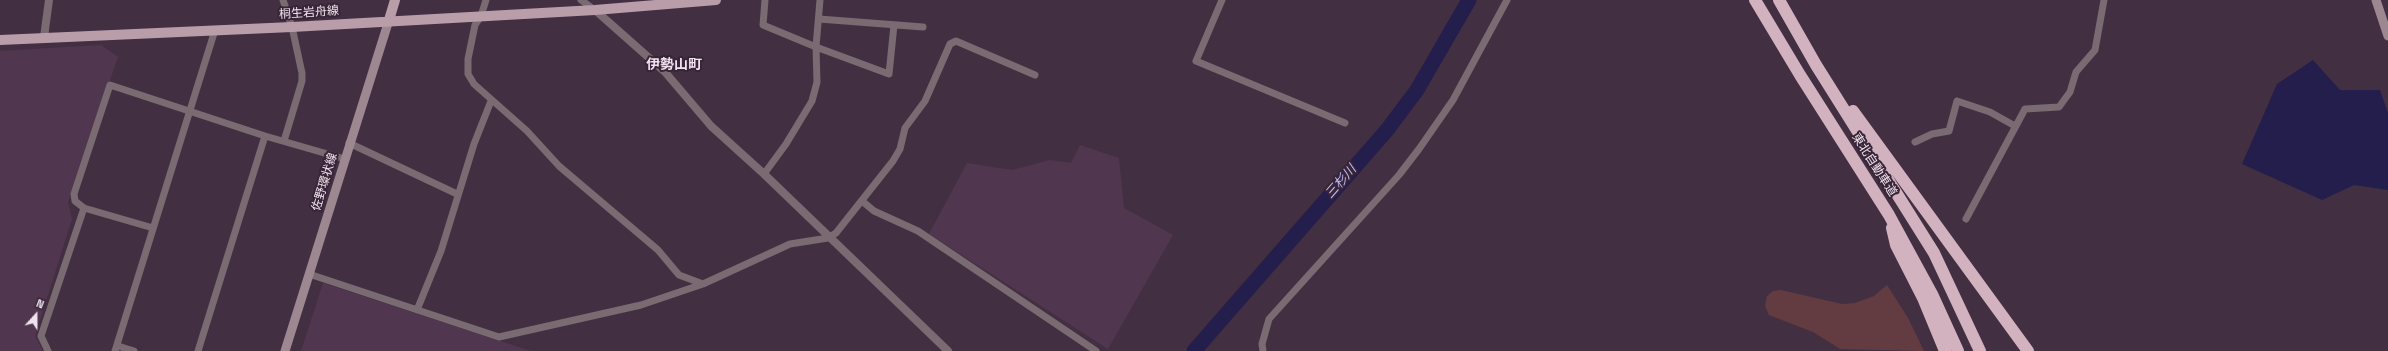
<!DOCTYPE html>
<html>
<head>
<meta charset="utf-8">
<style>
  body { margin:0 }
  #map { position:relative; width:2388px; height:351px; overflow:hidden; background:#432f42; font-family:"Space Grotesk",sans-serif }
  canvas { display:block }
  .north { position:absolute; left:16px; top:295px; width:40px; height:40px; -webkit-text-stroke:3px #382537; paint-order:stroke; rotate:21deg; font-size:11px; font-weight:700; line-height:16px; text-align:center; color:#f0e3ef }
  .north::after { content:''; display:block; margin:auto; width:14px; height:18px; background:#f0e3ef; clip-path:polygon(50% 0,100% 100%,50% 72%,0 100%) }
</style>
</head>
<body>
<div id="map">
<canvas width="2388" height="351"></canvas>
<div class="north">N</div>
</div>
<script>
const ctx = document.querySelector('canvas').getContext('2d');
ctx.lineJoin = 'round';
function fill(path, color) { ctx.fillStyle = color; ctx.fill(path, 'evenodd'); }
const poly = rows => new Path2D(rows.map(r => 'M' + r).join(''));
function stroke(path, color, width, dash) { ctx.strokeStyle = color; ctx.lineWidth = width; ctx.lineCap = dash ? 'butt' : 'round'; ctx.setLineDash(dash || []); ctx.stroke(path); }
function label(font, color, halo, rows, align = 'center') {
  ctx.font = font + ' "Space Grotesk","Noto Sans JP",sans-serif'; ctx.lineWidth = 4; ctx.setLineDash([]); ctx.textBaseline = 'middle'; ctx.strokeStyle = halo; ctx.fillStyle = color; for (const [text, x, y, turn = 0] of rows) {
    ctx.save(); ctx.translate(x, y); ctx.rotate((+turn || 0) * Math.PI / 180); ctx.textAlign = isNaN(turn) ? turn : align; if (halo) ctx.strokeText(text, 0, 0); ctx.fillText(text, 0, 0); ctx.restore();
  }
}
fill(poly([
  [101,45,118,57,68,202,72,219,35,336,43,351,0,351,0,51],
  [1080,145,1119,158,1124,208,1173,235,1108,349,929,234,967,163,1012,170,1050,160,1071,163],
  [323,283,531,351,301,351]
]), '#50374f');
fill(poly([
  [1887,285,1908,318,1924,351,1840,349,1813,332,1769,315,1765,306,1767,296,1773,291,1781,290,1842,304,1855,303,1874,296]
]), '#633c41');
fill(poly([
  [2313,60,2340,90,2380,90,2388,113,2388,190,2354,185,2322,200,2242,164,2277,84]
]), '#231e4b');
stroke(poly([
  [1194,351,1387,130,1417,90,1469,0]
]), '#231e4b', 15);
stroke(poly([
  [283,0,292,27,302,73,302,81,284,141],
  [486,0,481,16,475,25,468,59,468,74,474,84,527,131,559,166,658,250,679,275,703,284],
  [581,0,595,10],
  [765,0,763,25,816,47,889,74,894,25],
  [1222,0,1196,61,1345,123],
  [819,19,923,27],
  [1915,142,1932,134,1949,131,1957,101,1990,112,2015,126],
  [349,143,457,194],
  [764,174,786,144,812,101,817,82,816,47,820,0],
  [862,201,874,211,918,231,1096,351],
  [1966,219,2025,109,2059,107,2070,92,2076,72,2095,50,2104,0],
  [153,228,84,208,75,201,74,194,110,85,265,136,345,159],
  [309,274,499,337,641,305,703,284,790,244,828,238,836,233,893,161,900,149,905,128,925,101,950,44,956,41,1035,75],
  [417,310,441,251,474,144,491,101],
  [118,346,134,351],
  [48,351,41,336,84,208],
  [115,351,215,30],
  [198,351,265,136],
  [1263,351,1262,344,1269,319,1399,175,1419,149,1453,100,1507,0]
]), '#796b71', 7);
stroke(poly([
  [595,10,665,72,711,126,764,174,948,351],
  [44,37,49,0]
]), '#796b71', 8);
stroke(poly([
  [2376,0,2388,36],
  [285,351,389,20]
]), '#9d8891', 9);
stroke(poly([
  [389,20,395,0],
  [0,40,292,27,595,10,716,0]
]), '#b99eaa', 10);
stroke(poly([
  [1755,0,1800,75,1889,215,1932,294,1958,351],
  [1779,0,1816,65,1934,253,1980,351],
  [1853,111,2028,351],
  [1892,228,1896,245,1923,298,1945,351]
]), '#d3b2c0', 12);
label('12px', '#f0e3ef', '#382537', [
  ["桐生岩舟線",309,13,-4],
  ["東北自動車道",1874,165,57],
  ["佐野環状線",325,182,-73]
]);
label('italic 13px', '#bebdfd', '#382537', [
  ["三杉川",1341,182,-49]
]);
label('bold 14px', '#f0e3ef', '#382537', [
  ["伊勢山町",674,65]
]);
</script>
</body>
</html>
